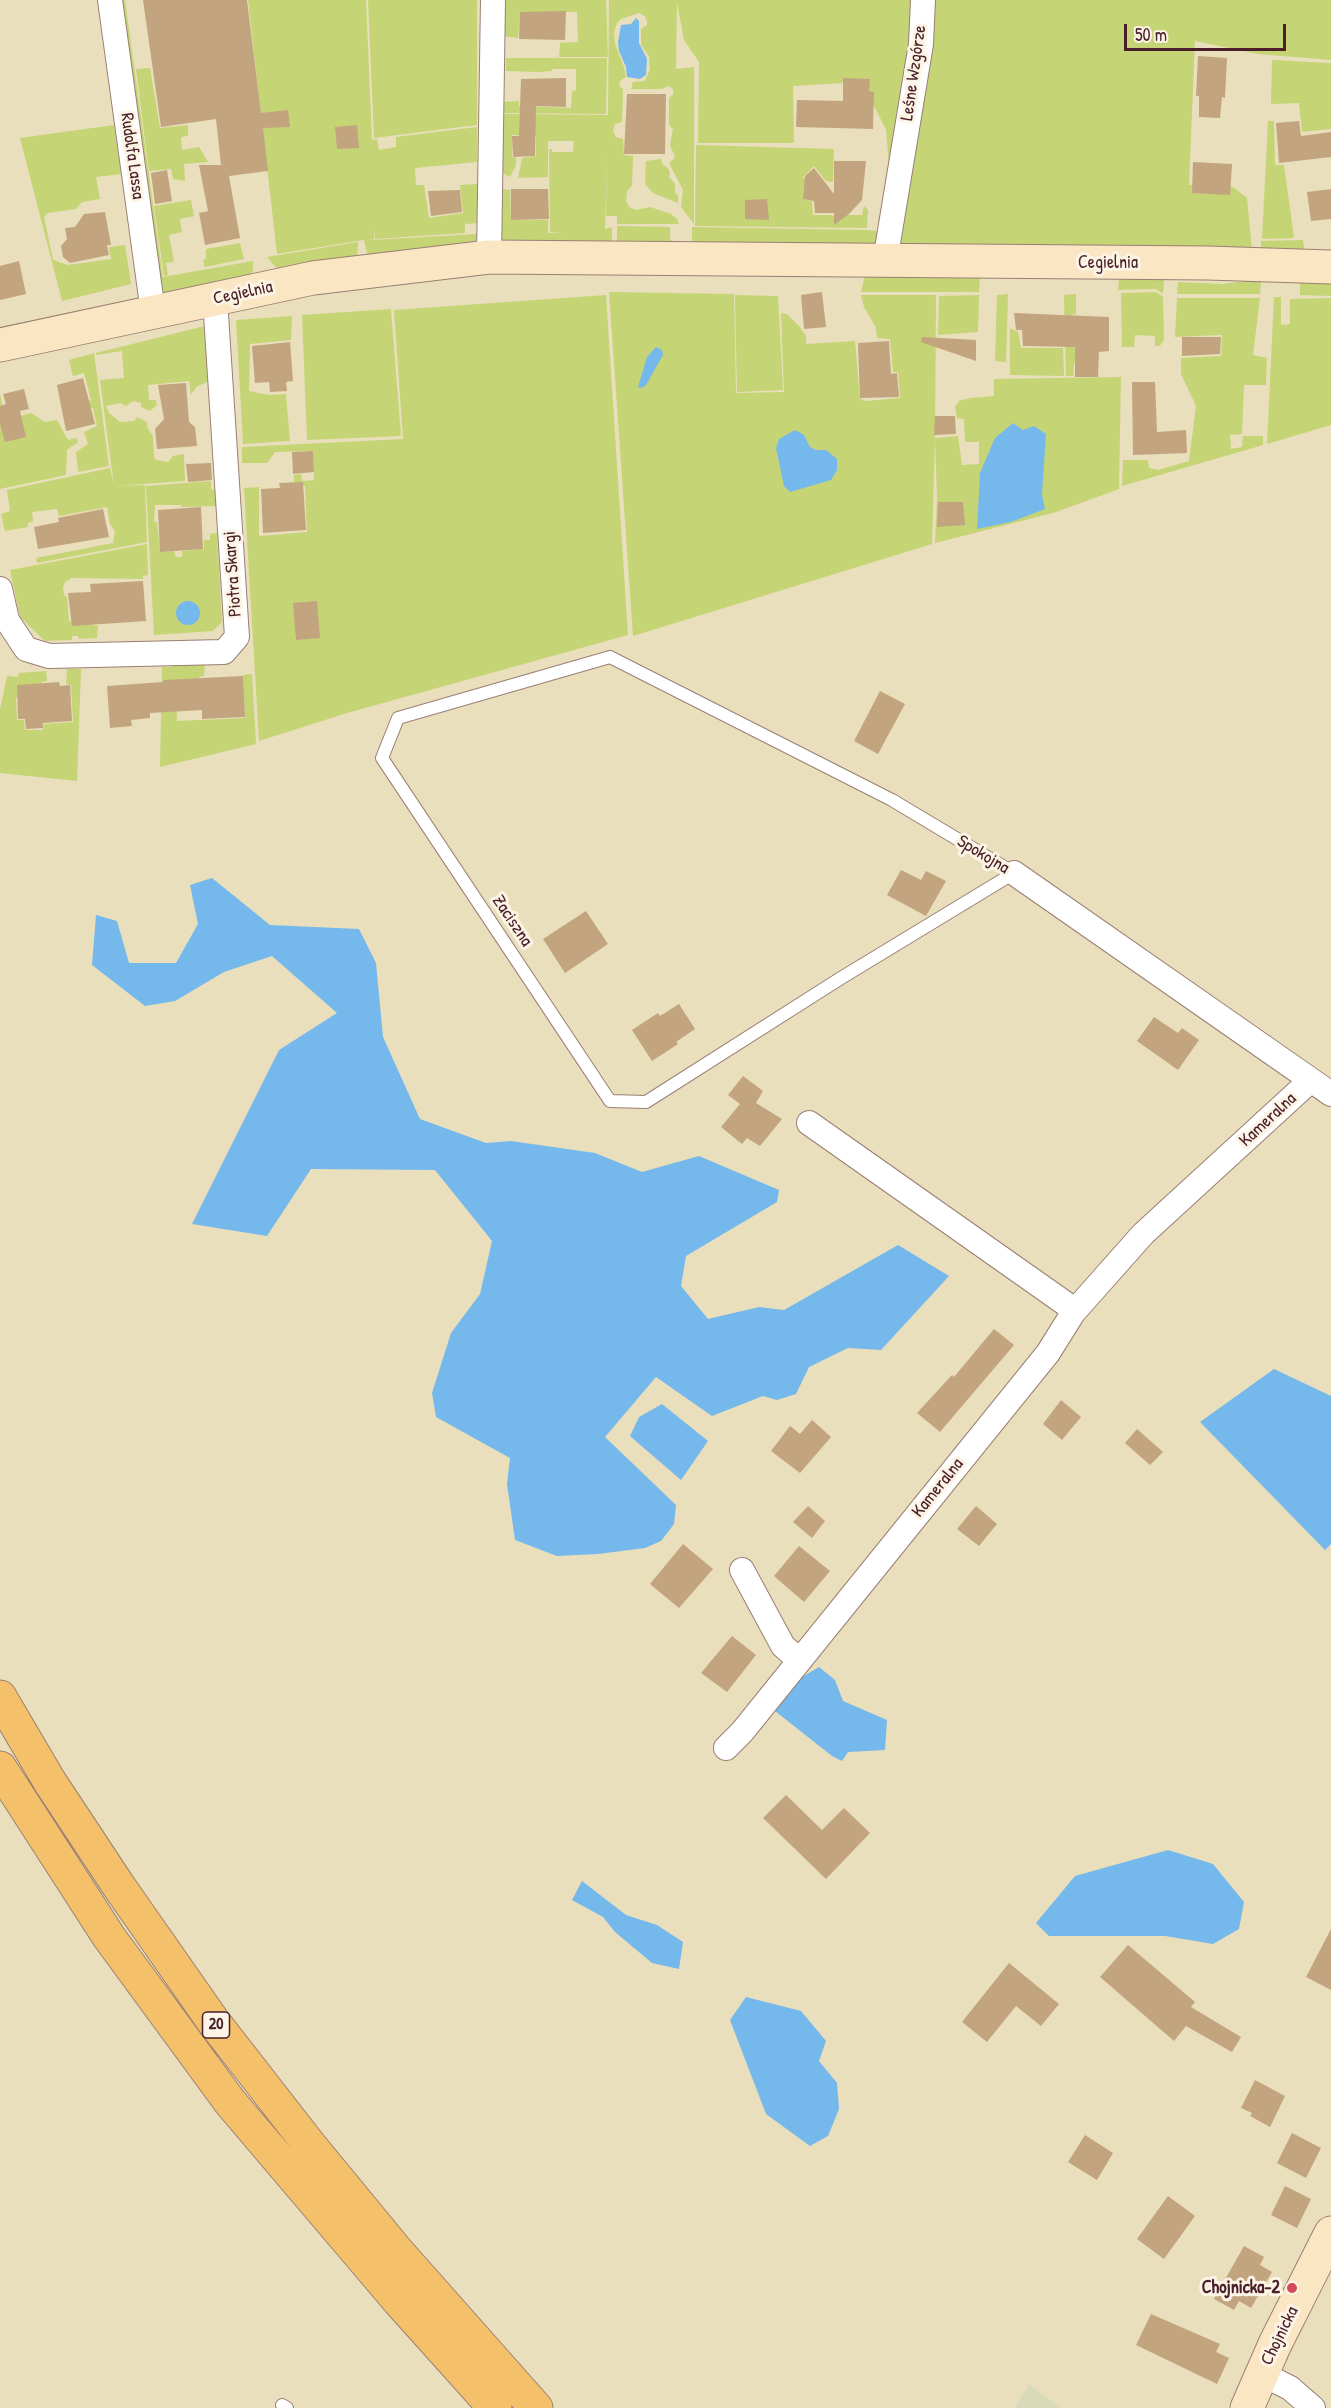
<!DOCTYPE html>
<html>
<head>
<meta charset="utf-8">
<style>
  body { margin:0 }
  #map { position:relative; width:1331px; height:2408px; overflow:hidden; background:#e9dfbc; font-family:"Patrick Hand",sans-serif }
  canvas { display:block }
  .scale { position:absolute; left:1124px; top:24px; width:162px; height:27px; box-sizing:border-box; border:3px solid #4a1f2b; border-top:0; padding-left:8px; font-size:18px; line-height:21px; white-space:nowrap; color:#4a1f2b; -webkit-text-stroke:4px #fcf5e5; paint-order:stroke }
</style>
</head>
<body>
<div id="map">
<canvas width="1331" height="2408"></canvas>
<div class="scale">50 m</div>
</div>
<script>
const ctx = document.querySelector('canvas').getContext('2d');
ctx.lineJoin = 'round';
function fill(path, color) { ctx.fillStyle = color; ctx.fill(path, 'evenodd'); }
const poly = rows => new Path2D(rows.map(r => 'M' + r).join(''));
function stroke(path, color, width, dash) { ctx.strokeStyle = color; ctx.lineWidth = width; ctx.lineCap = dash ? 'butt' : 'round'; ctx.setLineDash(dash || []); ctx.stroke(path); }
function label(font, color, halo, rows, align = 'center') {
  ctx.font = font + ' "Patrick Hand",sans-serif'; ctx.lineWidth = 6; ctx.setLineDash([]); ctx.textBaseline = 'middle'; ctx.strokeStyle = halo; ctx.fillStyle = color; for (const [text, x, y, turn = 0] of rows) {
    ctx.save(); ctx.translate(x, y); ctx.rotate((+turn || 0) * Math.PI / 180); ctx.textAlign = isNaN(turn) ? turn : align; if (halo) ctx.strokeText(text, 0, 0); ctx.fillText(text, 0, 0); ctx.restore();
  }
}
fill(poly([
  [1029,2384,1060,2408,1014,2408]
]), '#d9dab9');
fill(poly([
  [115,0,125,0,163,277,253,261,253,271,246,280,171,297,161,293],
  [248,0,366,0,372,140,377,139,379,150,396,147,396,137,477,127,477,162,415,168,416,185,424,185,429,218,463,213,460,185,478,184,479,223,465,224,465,233,375,239,374,229,374,239,371,240,478,234,475,243,368,258,364,240,277,254],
  [368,0,477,0,477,125,374,138],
  [503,0,606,0,608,57,559,57,560,43,578,42,577,12,520,12,518,38,502,36],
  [609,0,1331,0,1331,60,1258,54,1195,41,1189,185,1233,187,1247,198,1252,251,896,249,886,129,861,82,793,86,794,143,698,143,699,62,684,40,677,3,676,69,694,67,694,224,681,207,683,190,669,163,675,157,670,145,673,129,669,125,669,98,673,94,673,89,668,86,662,89,631,89,633,82,645,81,650,69,649,56,641,45,641,29,647,25,647,21,645,16,639,13,621,19,617,23,614,32,615,44,624,67,626,77,620,81,619,85,623,89,622,122,615,124,613,131,616,137,623,139,624,155,633,156,632,186,627,191,626,201,629,207,636,210,650,207,671,214,677,219,679,224,617,224,617,216,606,216,607,155,605,229,612,227,612,248,501,241,499,189,510,190,511,220,548,220,548,233,564,233,550,232,549,149,552,149,552,152,573,152,574,141,548,141,548,177,518,178,522,158,536,156,536,136,512,135,512,157,516,158,516,165,510,177,500,172,500,114,608,115],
  [506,58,607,58,606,114,500,113,501,102,519,101,519,106,571,108,572,91,576,90,576,69,552,69,552,71,538,72,506,71],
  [1272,60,1331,63,1331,129,1302,132,1299,103,1271,104],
  [150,68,160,128,188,125,188,136,181,137,182,150,199,147,208,162,184,164,185,181,173,179,171,169,149,171,136,69],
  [1268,121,1274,121,1275,165,1284,165,1294,238,1262,239],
  [114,125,121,174,96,177,100,199,82,202,76,209,48,213,44,217,53,260,68,265,111,259,109,247,125,245,131,284,62,301,20,138],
  [696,145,834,149,833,182,826,181,814,166,803,177,810,184,804,187,803,197,805,200,812,201,813,215,832,215,838,220,847,215,862,215,864,206,868,210,867,228,695,226],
  [661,159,663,165,668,168,670,173,669,177,675,184,675,193,678,195,678,203,653,193,645,184,646,161],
  [191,200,194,216,180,219,182,232,169,235,174,262,166,263,168,275,164,276,154,206],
  [617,226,670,227,670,239,676,246,617,248],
  [692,227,868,230,878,231,876,250,697,248,692,240],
  [1303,240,1305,254,1261,252,1261,241],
  [358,242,357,260,281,273,267,257],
  [240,243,244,259,205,267,203,261,206,258,206,249],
  [865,275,980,276,979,292,861,292],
  [1119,278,1164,280,1163,294,1156,289,1118,290],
  [1261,279,1260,294,1177,294,1178,282,1223,284],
  [1300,281,1331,281,1331,296,1300,295],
  [609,292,734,294,736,393,784,392,781,313,787,314,799,326,806,336,806,344,855,341,860,399,866,401,900,398,898,372,893,372,890,339,877,338,876,328,864,307,861,295,936,295,935,438,958,436,962,465,979,464,979,442,965,442,964,419,957,418,955,407,959,401,970,398,994,396,994,379,1121,377,1119,489,1053,513,935,543,937,499,935,438,932,544,633,636],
  [1156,292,1163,297,1164,339,1160,346,1155,346,1155,336,1135,335,1134,347,1122,347,1121,293],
  [1008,294,1006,362,995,361,997,295],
  [1076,294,1076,314,1072,315,1075,353,1098,354,1098,363,1074,363,1073,376,1066,376,1064,295],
  [606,295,628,635,347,713,259,741,244,488,259,487,259,536,307,532,305,486,294,486,294,475,301,474,302,481,314,480,314,472,313,451,275,452,267,463,242,463,242,447,403,439,394,310],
  [735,295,778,296,783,390,737,392],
  [979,295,978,332,938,335,939,296],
  [1274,297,1281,297,1281,325,1290,324,1290,299,1331,298,1331,425,1267,444],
  [1177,298,1260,298,1253,355,1267,358,1266,385,1244,385,1242,434,1230,435,1231,449,1242,447,1243,436,1263,436,1263,445,1122,486,1123,460,1148,460,1149,468,1158,470,1189,461,1196,406,1181,374,1181,358,1221,356,1222,335,1175,337],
  [391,309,401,436,307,440,302,315],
  [292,316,291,340,250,344,249,391,269,395,286,394,290,441,243,444,236,320],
  [205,326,209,381,196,387,191,395,189,381,148,385,149,400,156,400,157,405,150,411,141,407,141,403,133,401,126,406,120,403,106,406,109,413,120,422,134,421,137,417,147,422,148,429,153,436,154,457,156,460,168,462,173,456,184,454,185,481,115,486,145,485,147,542,37,563,36,558,113,543,115,531,110,524,107,507,59,516,57,509,32,512,33,521,28,523,28,527,5,531,1,514,10,511,7,490,110,468,114,486,100,380,124,378,122,351,96,355,96,353],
  [1010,328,1018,332,1021,348,1063,348,1064,376,1010,375],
  [94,353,109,466,78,472,76,452,88,444,84,432,97,426,93,408,86,408,87,402,91,400,84,373,73,376,69,360],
  [0,394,5,420,31,413,45,422,57,420,68,440,76,438,78,442,67,450,66,475,0,489],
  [211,481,211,489,215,490,216,506,182,507,181,505,155,505,154,522,157,522,160,552,174,551,176,557,182,557,182,551,204,549,204,540,210,540,210,534,217,533,222,622,213,631,154,635,146,486],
  [147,544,148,575,143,576,143,579,72,578,65,582,63,588,64,595,67,597,69,621,92,620,93,625,98,626,97,638,79,639,78,636,72,636,72,640,45,641,20,617,10,570],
  [205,661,204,676,199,677,199,682,176,684,177,721,245,718,243,675,252,674,256,744,160,767,162,667,171,667,171,663],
  [67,669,81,669,77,781,0,773,0,709,7,676,18,677,19,673,46,671,47,681,41,682,41,685,23,697,16,698,17,720,24,720,25,730,43,730,44,724,73,722,71,685,66,684]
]), '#c5d475');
fill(poly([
  [636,18,639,21,639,43,647,59,646,75,640,79,627,77,626,67,619,51,618,42,621,25,631,24],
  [656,347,662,350,663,355,646,385,642,388,638,387,647,357],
  [1013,423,1023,430,1034,426,1046,434,1042,495,1045,509,1011,522,977,529,980,473,995,438],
  [795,430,804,435,810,447,816,450,826,450,837,459,837,470,831,480,790,492,784,486,776,448,779,439],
  '176 613a12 12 0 1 1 24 0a12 12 0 1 1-24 0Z',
  [212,878,270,925,359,929,376,963,383,1037,420,1119,486,1143,511,1141,595,1153,642,1172,699,1156,779,1190,777,1202,686,1256,681,1286,708,1319,759,1307,784,1310,898,1245,949,1276,881,1350,848,1348,809,1367,796,1394,777,1400,763,1396,712,1416,656,1377,605,1437,676,1505,674,1524,661,1541,645,1548,598,1554,557,1556,515,1540,507,1484,510,1458,436,1417,432,1393,451,1333,480,1294,492,1241,435,1170,311,1169,267,1236,192,1224,279,1050,337,1013,272,956,224,972,175,1001,145,1006,92,965,96,915,117,921,129,963,176,963,198,924,190,885],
  [1274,1369,1331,1396,1331,1544,1325,1550,1200,1422],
  [662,1404,708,1441,681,1480,630,1436,639,1417],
  [819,1667,835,1680,843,1701,887,1720,885,1750,848,1752,842,1761,832,1756,775,1711,802,1677],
  [1168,1850,1213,1864,1244,1902,1239,1929,1213,1944,1165,1936,1049,1936,1036,1923,1075,1876],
  [582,1881,626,1915,657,1925,683,1942,679,1969,652,1963,615,1932,603,1917,572,1900],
  [746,1997,801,2011,826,2041,819,2061,837,2083,839,2109,828,2136,810,2146,766,2114,730,2020]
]), '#75b8eb');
fill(poly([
  [143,0,247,0,261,113,288,110,290,127,263,128,268,171,229,176,240,238,205,245,199,213,208,211,199,165,221,165,216,119,161,127],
  [566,11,565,40,519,39,520,12],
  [1198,56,1227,58,1225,98,1222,97,1220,118,1199,117,1199,96,1196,96],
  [566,78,566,107,536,106,535,156,513,157,512,136,519,136,521,79],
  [843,78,870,79,869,91,874,92,873,129,796,127,797,100,843,101],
  [627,94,666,94,665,154,624,154],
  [1299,121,1301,136,1331,132,1331,157,1279,163,1276,123],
  [357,125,359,148,337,149,335,127],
  [834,161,866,161,862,200,849,214,834,225,834,213,815,213,814,201,803,199,805,176,814,168,834,194],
  [1193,162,1232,164,1230,195,1192,193],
  [167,170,172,201,155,204,151,173],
  [511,189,548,189,549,219,511,220],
  [1331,189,1331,219,1311,221,1307,192],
  [460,190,462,212,431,216,428,191],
  [767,199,769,220,745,219,745,200],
  [105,212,111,245,107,245,109,255,70,263,63,257,61,246,67,239,65,228,75,227,84,214],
  [19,261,26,294,0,300,0,266],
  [822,292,826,327,804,329,801,295],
  [1014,313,1109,317,1109,351,1099,352,1098,377,1075,377,1075,347,1023,346,1022,330,1016,330],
  [922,337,976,340,976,361,921,342],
  [1182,337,1221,337,1220,354,1182,356],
  [889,341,891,374,897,373,899,397,860,398,858,343],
  [290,342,293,381,286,382,287,391,270,392,269,382,255,383,252,346],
  [83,378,95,424,66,431,57,385],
  [1132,382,1155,382,1157,432,1186,430,1187,453,1133,455],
  [186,383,189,422,195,427,197,446,157,449,155,429,164,419,158,385],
  [24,389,29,409,20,411,26,437,5,442,0,424,0,406,6,404,3,394],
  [935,416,955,416,956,434,934,435],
  [313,451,314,472,293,474,292,452],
  [211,463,212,480,188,482,186,464],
  [303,482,306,530,263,533,261,489,280,488,279,483],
  [938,502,963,502,965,525,937,527],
  [201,507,203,549,160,552,158,510],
  [103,509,109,537,38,549,34,527,59,522,58,518],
  [143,581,146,621,72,626,68,593,91,592,90,584],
  [317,601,320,638,296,640,293,603],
  [243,676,245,717,202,719,202,710,150,713,150,718,131,720,132,726,110,728,107,686,163,682,163,680],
  [59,682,60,686,70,685,72,721,43,723,43,728,26,729,25,719,18,719,17,685],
  [880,691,905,704,878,754,854,741],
  [901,870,921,880,926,871,946,881,926,916,887,895],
  [586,911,608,944,565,973,543,939],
  [679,1004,695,1029,676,1042,678,1044,652,1061,632,1030,658,1013,660,1016],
  [1154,1017,1178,1033,1182,1028,1199,1040,1178,1070,1137,1041],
  [743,1076,763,1091,756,1103,782,1119,760,1146,747,1138,742,1144,721,1127,740,1104,728,1095],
  [994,1329,1014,1345,940,1432,917,1413,952,1375,954,1377],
  [1061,1400,1081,1417,1062,1440,1043,1424],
  [812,1420,831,1437,800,1473,771,1451,790,1426,800,1434],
  [1137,1429,1163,1452,1150,1465,1125,1443],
  [808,1506,825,1521,812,1538,793,1522],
  [976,1506,997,1524,979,1546,957,1529],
  [683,1544,713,1569,679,1608,650,1584],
  [799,1546,830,1571,804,1602,774,1576],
  [732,1636,756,1655,727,1692,701,1673],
  [786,1795,822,1830,844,1808,870,1833,826,1879,763,1818],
  [1331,1929,1331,1990,1306,1977],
  [1128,1945,1195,2002,1191,2007,1241,2037,1232,2052,1186,2026,1174,2041,1100,1977],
  [1009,1963,1059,2004,1041,2026,1016,2006,987,2042,962,2022],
  [1255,2080,1285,2096,1270,2127,1250,2116,1252,2113,1241,2108],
  [1292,2133,1321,2148,1306,2178,1277,2163],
  [1085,2135,1113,2153,1097,2180,1068,2162],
  [1285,2186,1311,2199,1297,2228,1271,2215],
  [1168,2196,1195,2216,1164,2259,1137,2239],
  [1244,2246,1264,2257,1260,2265,1272,2272,1251,2308,1239,2301,1234,2310,1214,2299],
  [1151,2314,1220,2344,1216,2352,1229,2358,1217,2384,1136,2345]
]), '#c2a47e');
const lane = poly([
  [610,657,892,800,1014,873,841,978,646,1102,610,1101,382,758,398,718,610,657],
  [282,2405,287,2408]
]);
const street = poly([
  [110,0,153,312],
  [489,257,493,0],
  [885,261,921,44,923,0],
  [0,589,7,620,26,649,49,656,224,652,237,637,215,299],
  [1014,873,1331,1094],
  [809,1123,1066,1304,1073,1313],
  [742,1570,783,1646,799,1660],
  [726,1748,742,1732,1048,1353,1073,1313,1143,1234,1311,1080],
  [1262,2374,1290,2388,1313,2408]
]);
const secondary = poly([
  [0,345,313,278,489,257,1208,263,1331,267],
  [1247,2408,1275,2344,1331,2233]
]);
const primary = poly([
  [0,1697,50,1782,118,1885,213,2021,308,2143,396,2250,536,2408],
  [0,1768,109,1937,230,2102,399,2301,495,2408]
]);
stroke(lane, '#9a7f74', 14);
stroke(street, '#9a7f74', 26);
stroke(secondary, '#9a7f74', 35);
stroke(primary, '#9a7f74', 35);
stroke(lane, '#fff', 12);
stroke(street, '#fff', 24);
stroke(secondary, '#fbe6c3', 33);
stroke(primary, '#f4c16a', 33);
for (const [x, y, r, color] of [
  [1292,2288,6,"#d1495b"]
]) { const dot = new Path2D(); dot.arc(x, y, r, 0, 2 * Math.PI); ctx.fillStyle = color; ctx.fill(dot); stroke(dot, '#fcf5e5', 2); }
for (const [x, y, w] of [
  [216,2025,27]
]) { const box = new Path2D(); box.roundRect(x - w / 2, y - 13, w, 26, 4.5); ctx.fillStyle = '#fcf5e5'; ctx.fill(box); stroke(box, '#4a1f2b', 1.5); }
label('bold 16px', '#4a1f2b', null, [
  ["20",216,2025]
]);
label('18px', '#4a1f2b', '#fcf5e5', [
  ["Leśne Wzgórze",914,73,-82],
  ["Rudolfa Lassa",132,156,82],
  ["Cegielnia",1108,263],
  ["Cegielnia",243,293,-12],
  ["Piotra Skargi",233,574,-94],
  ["Spokojna",983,855,31],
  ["Zaciszna",512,921,56],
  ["Kameralna",1268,1120,-43],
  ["Kameralna",938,1488,-51],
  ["Chojnicka",1280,2336,-64]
]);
label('bold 18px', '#4a1f2b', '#fcf5e5', [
  ["Chojnicka-2",1280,2288]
], 'right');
</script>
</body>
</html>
